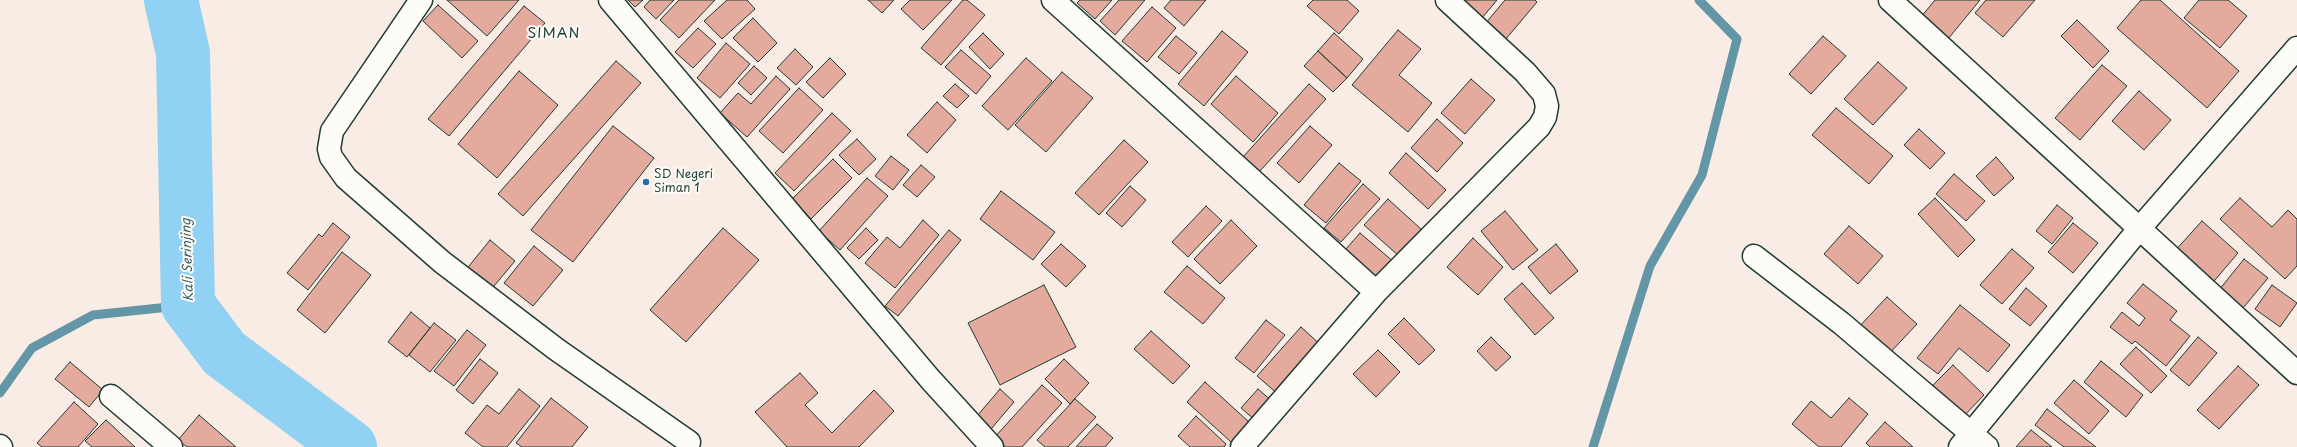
<!DOCTYPE html>
<html>
<head>
<meta charset="utf-8">
<style>
  body { margin:0 }
  canvas { display:block; background:#f8ece5 }
</style>
</head>
<body>
<canvas width="2297" height="447"></canvas>
<script>
const ctx = document.querySelector('canvas').getContext('2d');
ctx.lineJoin = 'round';
const poly = rows => new Path2D(rows.map(r => 'M' + r).join(''));
function stroke(path, color, width, dash) { ctx.strokeStyle = color; ctx.lineWidth = width; ctx.lineCap = dash ? 'butt' : 'round'; ctx.setLineDash(dash || []); ctx.stroke(path); }
function fill(path, color) { ctx.fillStyle = color; ctx.fill(path, 'evenodd'); }
function label(font, color, halo, rows, align = 'center') {
  ctx.font = font + ' "Playpen Sans",sans-serif'; ctx.lineWidth = 4; ctx.setLineDash([]); ctx.textBaseline = 'middle'; ctx.strokeStyle = halo; ctx.fillStyle = color; for (const [text, x, y, turn = 0] of rows) {
    ctx.save(); ctx.translate(x, y); ctx.rotate((+turn || 0) * Math.PI / 180); ctx.textAlign = isNaN(turn) ? turn : align; if (halo) ctx.strokeText(text, 0, 0); ctx.fillText(text, 0, 0); ctx.restore();
  }
}
stroke(poly([
  [0,393,32,348,93,315,188,305],
  [1593,447,1650,266,1702,175,1737,39,1699,0]
]), '#6396a7', 9);
stroke(poly([
  [171,0,183,53,188,305,224,353,350,447]
]), '#91d1f3', 54);
const building = poly([
  [447,0,519,0,487,36,447,0],
  [628,0,643,0,635,7,628,0],
  [650,0,674,0,656,19,644,7,650,0],
  [679,0,715,0,679,38,660,20,679,0],
  [727,0,747,0,755,9,722,39,704,21,727,0],
  [868,0,894,0,882,13,868,0],
  [910,0,952,0,923,30,901,9,910,0],
  [963,0,967,0,985,15,941,65,921,48,963,0],
  [1080,0,1112,0,1095,19,1077,3,1080,0],
  [1119,0,1145,0,1115,35,1100,21,1119,0],
  [1171,0,1206,0,1184,26,1164,8,1171,0],
  [1313,0,1347,0,1359,11,1339,34,1307,6,1313,0],
  [1460,0,1497,0,1482,18,1460,0],
  [1505,0,1535,0,1537,2,1505,40,1485,24,1505,0],
  [1935,0,1980,0,1948,39,1921,17,1935,0],
  [1986,0,2035,0,2003,37,1975,13,1986,0],
  [2141,0,2160,0,2239,71,2207,108,2117,28,2141,0],
  [2199,0,2228,0,2247,16,2220,48,2184,18,2199,0],
  [438,5,478,41,462,58,423,21,438,5],
  [524,6,545,23,449,136,428,119,524,6],
  [1152,7,1176,28,1147,62,1122,41,1152,7],
  [753,18,777,43,758,62,733,38,753,18],
  [2077,20,2109,51,2093,68,2061,36,2077,20],
  [698,28,716,44,693,68,675,52,698,28],
  [1398,30,1421,49,1399,75,1432,103,1408,132,1352,85,1398,30],
  [1222,31,1248,52,1204,106,1178,84,1222,31],
  [983,33,1004,54,990,69,969,47,983,33],
  [1334,33,1363,59,1347,78,1318,51,1334,33],
  [1176,36,1197,53,1179,74,1158,57,1176,36],
  [1823,36,1846,56,1811,94,1789,74,1823,36],
  [726,43,750,64,720,98,697,78,726,43],
  [795,49,813,67,796,85,777,68,795,49],
  [961,50,991,76,976,94,945,67,961,50],
  [1318,51,1347,78,1333,92,1304,66,1318,51],
  [830,58,846,74,823,98,806,82,830,58],
  [1026,58,1052,81,1008,130,982,106,1026,58],
  [616,61,641,83,523,216,498,194,616,61],
  [1878,62,1907,88,1873,125,1844,99,1878,62],
  [2102,65,2127,86,2080,140,2055,118,2102,65],
  [754,66,767,78,751,95,738,83,754,66],
  [519,71,558,105,497,178,458,144,519,71],
  [1062,72,1093,98,1046,152,1015,125,1062,72],
  [776,76,790,89,747,137,720,113,738,93,751,104,776,76],
  [1236,76,1278,113,1253,142,1211,104,1236,76],
  [1471,79,1495,100,1465,134,1441,113,1471,79],
  [955,84,969,96,957,108,943,96,955,84],
  [1309,84,1326,99,1259,172,1243,157,1309,84],
  [799,88,823,110,783,153,759,131,799,88],
  [2139,91,2171,120,2144,150,2112,121,2139,91],
  [937,102,956,120,927,153,907,135,937,102],
  [1836,108,1893,156,1869,184,1812,135,1836,108],
  [832,113,851,131,794,191,775,173,832,113],
  [1437,119,1463,143,1437,172,1411,148,1437,119],
  [613,126,654,158,573,262,531,230,613,126],
  [1310,126,1332,145,1299,183,1277,163,1310,126],
  [1919,129,1945,153,1930,169,1904,145,1919,129],
  [857,139,876,159,859,175,839,155,857,139],
  [1124,140,1148,162,1099,215,1075,193,1124,140],
  [1406,153,1446,190,1428,209,1389,173,1406,153],
  [891,156,909,170,893,190,875,176,891,156],
  [1996,157,2014,178,1994,196,1976,176,1996,157],
  [833,159,852,178,811,219,792,199,833,159],
  [1339,163,1361,181,1326,223,1304,205,1339,163],
  [921,165,935,177,917,197,903,185,921,165],
  [1954,174,1985,201,1966,221,1936,194,1954,174],
  [867,178,888,196,840,250,819,231,867,178],
  [1363,184,1380,199,1341,242,1324,228,1363,184],
  [1130,186,1146,200,1122,227,1106,213,1130,186],
  [1001,191,1055,232,1033,260,980,219,1001,191],
  [1935,198,1975,240,1958,257,1918,214,1935,198],
  [2240,198,2272,227,2288,210,2297,219,2297,266,2285,279,2220,219,2240,198],
  [1388,199,1422,230,1399,256,1364,225,1388,199],
  [2057,205,2073,218,2052,244,2036,231,2057,205],
  [1206,206,1222,221,1188,257,1172,242,1206,206],
  [1505,211,1538,250,1513,270,1481,231,1505,211],
  [923,220,939,235,895,288,865,263,887,237,900,248,923,220],
  [1231,220,1257,246,1220,284,1194,259,1231,220],
  [2202,221,2238,253,2209,287,2172,254,2202,221],
  [333,223,350,237,308,290,287,273,319,234,322,237,333,223],
  [2073,223,2098,243,2073,273,2048,252,2073,223],
  [1849,226,1883,256,1858,284,1824,254,1849,226],
  [723,228,759,260,686,342,650,310,723,228],
  [866,228,878,240,859,259,847,248,866,228],
  [949,230,961,240,898,316,885,306,949,230],
  [1360,233,1395,263,1375,286,1339,257,1360,233],
  [1473,238,1503,267,1478,295,1447,267,1473,238],
  [490,240,515,261,489,292,465,271,490,240],
  [1061,244,1086,266,1066,287,1041,264,1061,244],
  [1556,244,1578,271,1550,294,1528,267,1556,244],
  [534,246,563,270,533,306,504,283,534,246],
  [2012,249,2034,268,2002,304,1980,285,2012,249],
  [342,252,371,275,325,333,297,310,342,252],
  [2244,259,2268,278,2238,314,2215,295,2244,259],
  [1187,266,1225,298,1203,324,1164,292,1187,266],
  [1522,283,1554,318,1535,335,1504,299,1522,283],
  [2143,284,2177,311,2170,320,2190,336,2166,366,2135,341,2132,344,2110,327,2122,312,2139,326,2145,318,2127,303,2143,284],
  [1044,285,1076,347,1000,385,968,323,1044,285],
  [2272,285,2297,303,2280,327,2255,309,2272,285],
  [2026,288,2047,306,2030,326,2009,309,2026,288],
  [1887,297,1917,324,1886,357,1856,330,1887,297],
  [1960,305,2010,345,1988,372,1959,348,1938,374,1917,358,1960,305],
  [411,312,430,328,407,357,388,342,411,312],
  [1404,318,1435,350,1419,365,1388,334,1404,318],
  [1266,320,1285,335,1254,373,1235,358,1266,320],
  [434,323,456,340,430,372,409,355,434,323],
  [1301,327,1322,346,1279,395,1257,376,1301,327],
  [467,330,486,345,454,386,434,371,467,330],
  [1151,331,1190,366,1173,384,1134,349,1151,331],
  [1491,337,1511,357,1496,371,1477,351,1491,337],
  [2198,337,2217,353,2189,386,2170,370,2198,337],
  [2136,347,2167,376,2151,393,2120,364,2136,347],
  [1378,350,1400,372,1376,397,1353,374,1378,350],
  [480,359,498,373,473,404,456,390,480,359],
  [1064,359,1089,383,1070,404,1045,379,1064,359],
  [2101,361,2143,395,2126,417,2084,382,2101,361],
  [70,362,103,390,89,407,55,379,70,362],
  [1953,365,1984,395,1962,418,1931,387,1953,365],
  [2238,366,2259,385,2219,429,2197,410,2238,366],
  [800,373,818,393,805,405,832,433,874,390,894,411,859,447,787,447,755,412,800,373],
  [2074,380,2109,411,2089,434,2054,403,2074,380],
  [1205,382,1249,422,1231,442,1187,402,1205,382],
  [1042,385,1062,403,1022,447,1005,447,994,438,1042,385],
  [519,389,540,406,507,447,483,447,465,433,487,405,499,414,519,389],
  [1000,389,1014,402,991,429,977,416,1000,389],
  [1258,389,1273,402,1256,421,1241,408,1258,389],
  [551,398,588,427,572,447,522,447,516,443,551,398],
  [1849,398,1868,414,1841,447,1819,447,1792,424,1811,401,1831,418,1849,398],
  [1075,399,1096,417,1068,447,1045,447,1037,440,1075,399],
  [74,402,98,424,78,447,42,447,37,443,74,402],
  [2047,409,2096,447,2064,447,2035,425,2047,409],
  [199,415,236,447,187,447,178,440,199,415],
  [1196,416,1226,444,1224,447,1190,447,1178,436,1196,416],
  [106,420,135,447,92,447,85,441,106,420],
  [1885,422,1913,447,1870,447,1866,443,1885,422],
  [1097,424,1113,438,1105,447,1076,447,1097,424],
  [2031,430,2052,447,2016,447,2031,430]
]);
fill(building, '#e3aa9d');
stroke(building, '#1f3d34', 1);
const street = poly([
  [421,0,332,131,329,149,331,157,346,178,442,262,556,349,689,442],
  [1053,0,1376,292],
  [1890,0,2297,373],
  [1754,256,1841,323,1987,447],
  [111,396,171,447],
  [0,446,1,447],
  [1242,447,1376,292,1539,127,1545,117,1547,106,1544,94,1525,72,1447,0],
  [1960,447,2139,229,2297,48]
]);
const secondary = poly([
  [610,0,930,379,992,447]
]);
stroke(street, '#1f3d34', 25);
stroke(secondary, '#1f3d34', 25);
stroke(street, '#fdfcf7', 22);
stroke(secondary, '#fdfcf7', 22);
for (const [x, y, r, color] of [
  [646,182,4,"#1f6fb2"]
]) { const dot = new Path2D(); dot.arc(x, y, r, 0, 2 * Math.PI); ctx.fillStyle = color; ctx.fill(dot); stroke(dot, '#fdfcf7', 1.5); }
label('12px', '#1f3d34', '#fdfcf7', [
  ["SD Negeri",654,175],
  ["Siman 1",654,189]
], 'left');
label('italic 13px', '#3c6264', '#fdfcf7', [
  ["Kali Serinjing",188,260,-92]
]);
ctx.letterSpacing = '1px';
label('14px', '#1f3d34', '#fdfcf7', [
  ["SIMAN",554,34]
]);
ctx.letterSpacing = '0px';
</script>
</body>
</html>
